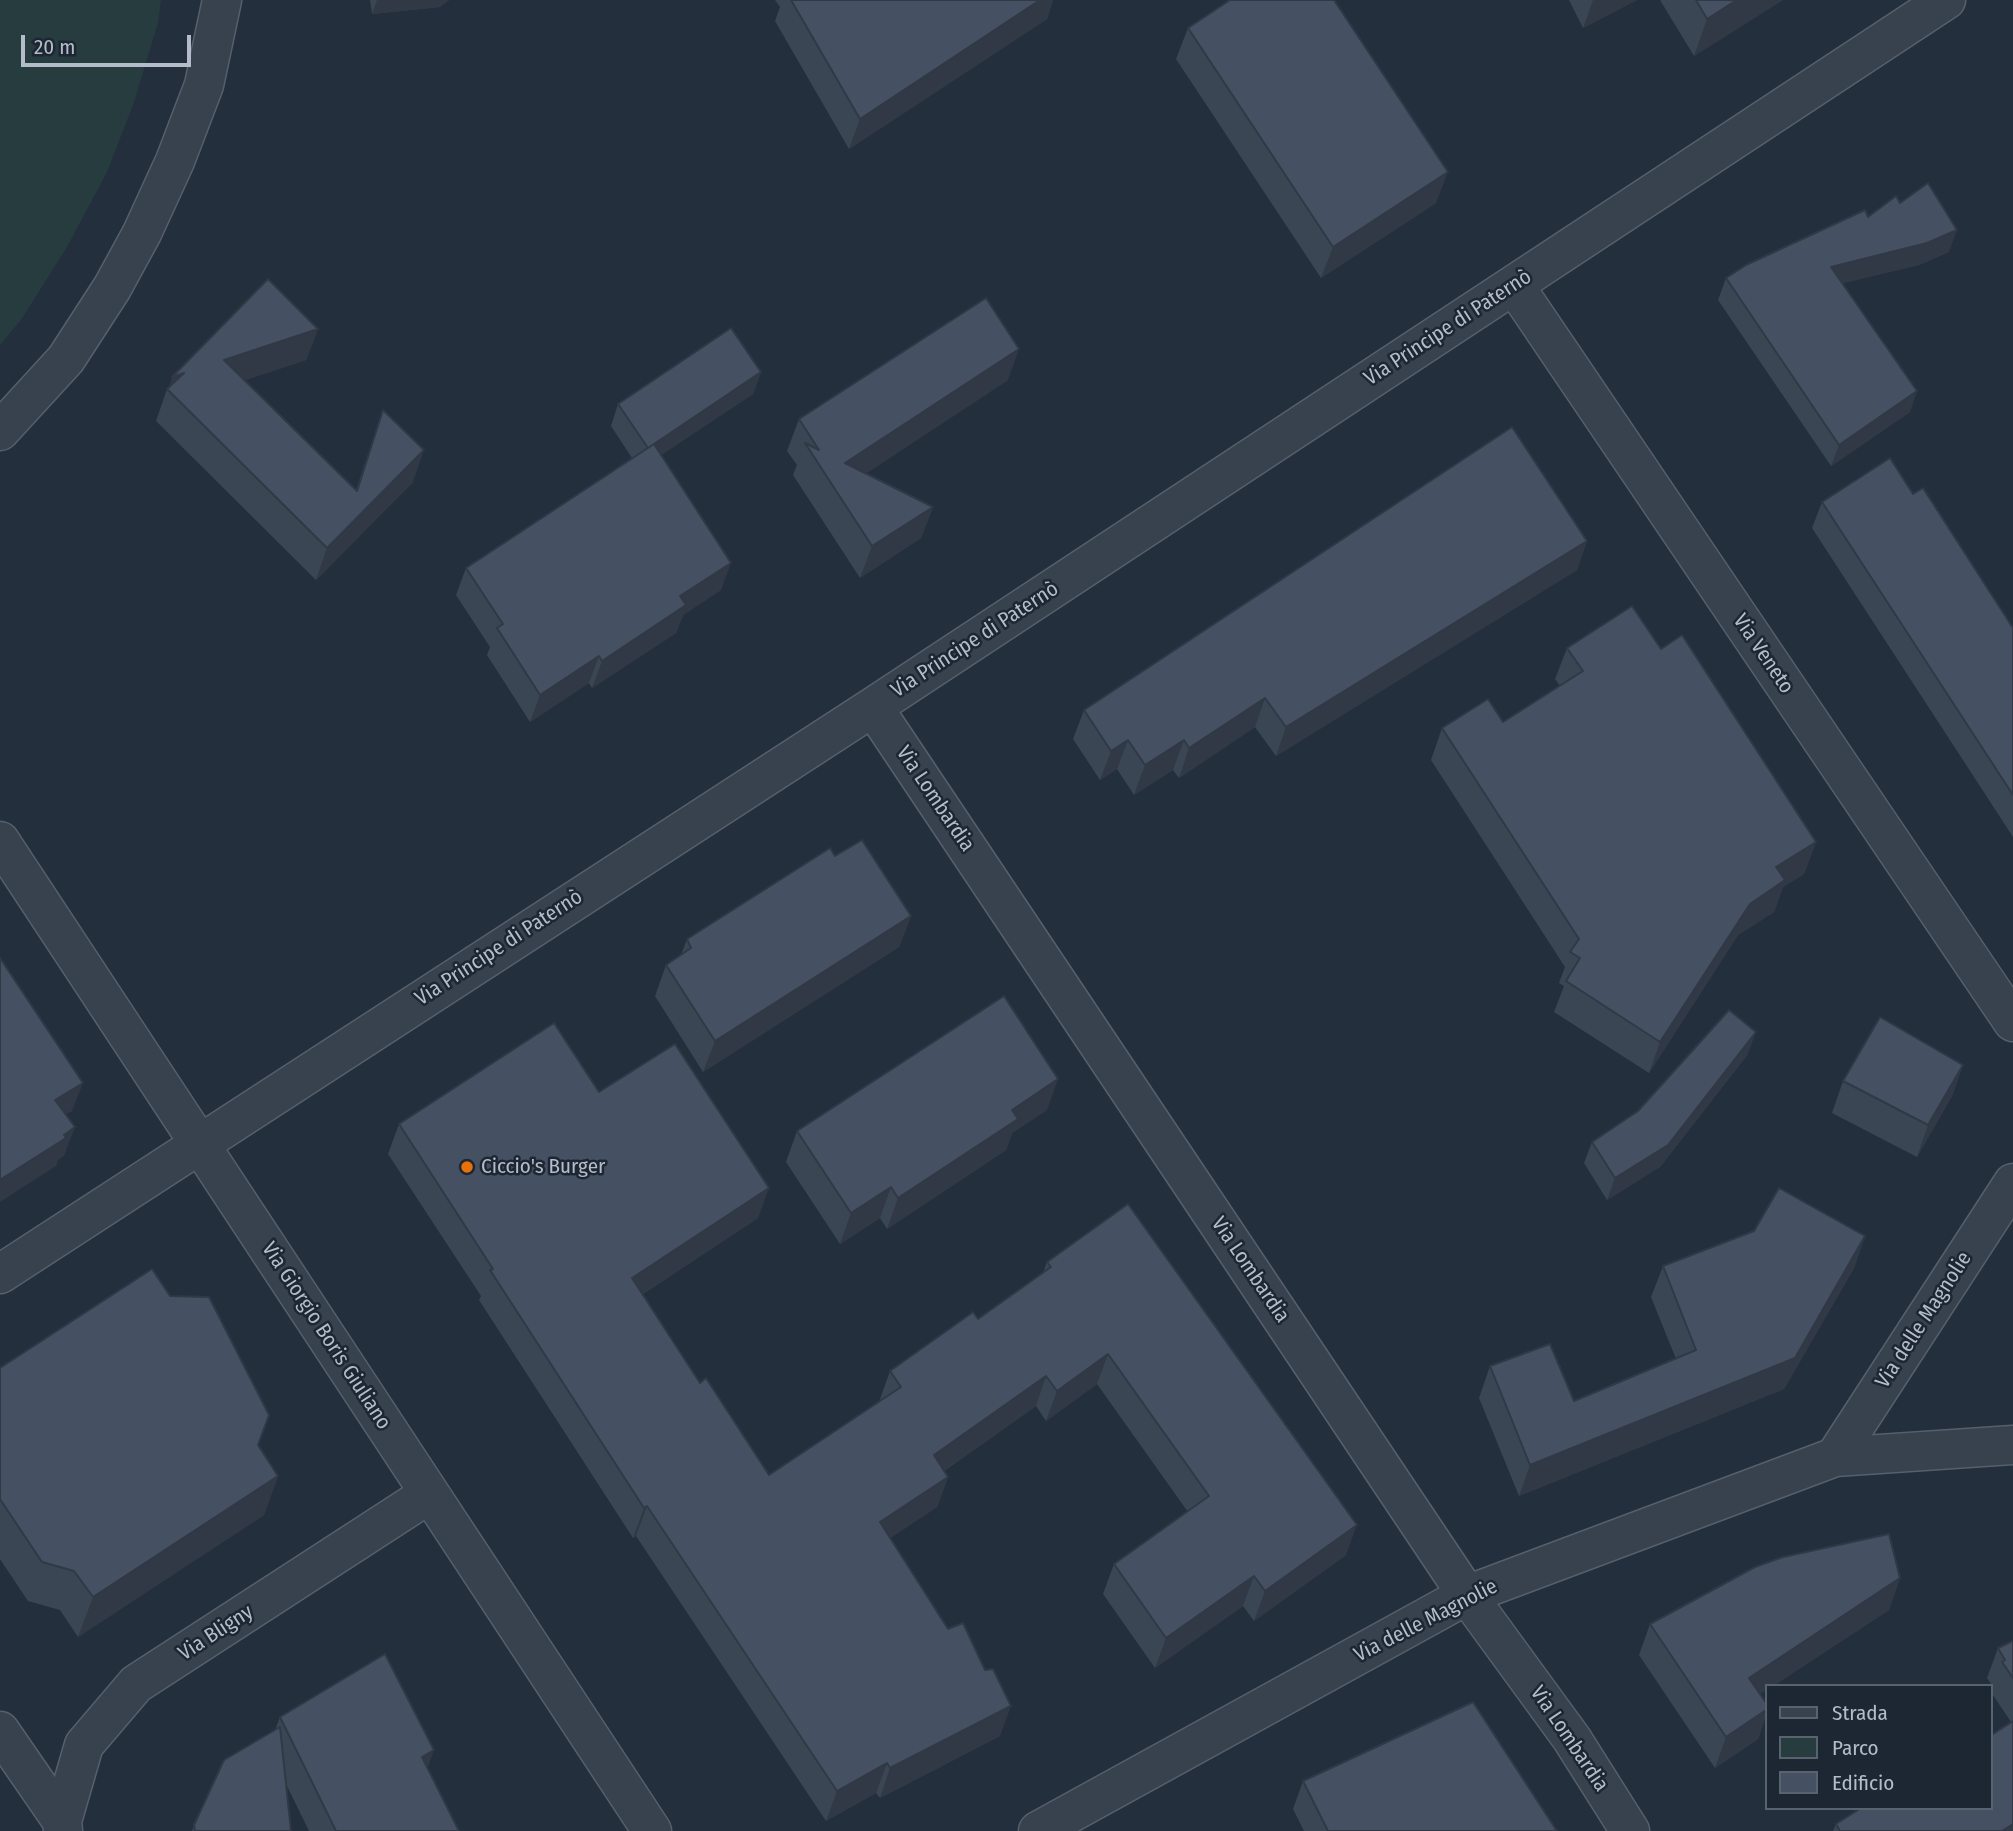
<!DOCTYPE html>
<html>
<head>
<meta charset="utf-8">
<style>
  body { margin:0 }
  #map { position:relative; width:2013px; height:1831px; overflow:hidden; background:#242f3e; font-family:"Fira Sans Condensed",sans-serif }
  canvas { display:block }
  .legend { position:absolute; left:1765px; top:1684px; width:228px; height:126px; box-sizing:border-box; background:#1d2633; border:2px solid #59626f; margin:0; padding:9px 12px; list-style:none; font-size:21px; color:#b4bcc9 }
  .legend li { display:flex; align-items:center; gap:14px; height:35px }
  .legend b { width:35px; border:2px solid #59626f }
  .scale { position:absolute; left:21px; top:35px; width:170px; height:32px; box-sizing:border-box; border:4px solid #b4bcc9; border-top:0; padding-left:9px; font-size:21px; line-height:24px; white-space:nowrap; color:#b4bcc9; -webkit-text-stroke:5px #1d2633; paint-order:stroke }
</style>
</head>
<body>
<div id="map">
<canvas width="2013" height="1831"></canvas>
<ul class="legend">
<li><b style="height:9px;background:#38414e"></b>Strada</li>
<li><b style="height:19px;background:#263c3f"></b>Parco</li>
<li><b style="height:19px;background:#455162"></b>Edificio</li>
</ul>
<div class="scale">20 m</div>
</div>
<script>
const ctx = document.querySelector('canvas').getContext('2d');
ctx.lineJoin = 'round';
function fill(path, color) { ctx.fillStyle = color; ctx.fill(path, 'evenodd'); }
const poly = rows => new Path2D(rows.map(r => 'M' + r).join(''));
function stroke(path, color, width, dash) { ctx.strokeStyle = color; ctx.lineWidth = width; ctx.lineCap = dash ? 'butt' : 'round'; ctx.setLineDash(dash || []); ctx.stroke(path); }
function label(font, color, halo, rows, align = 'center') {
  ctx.font = font + ' "Fira Sans Condensed",sans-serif'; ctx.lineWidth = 5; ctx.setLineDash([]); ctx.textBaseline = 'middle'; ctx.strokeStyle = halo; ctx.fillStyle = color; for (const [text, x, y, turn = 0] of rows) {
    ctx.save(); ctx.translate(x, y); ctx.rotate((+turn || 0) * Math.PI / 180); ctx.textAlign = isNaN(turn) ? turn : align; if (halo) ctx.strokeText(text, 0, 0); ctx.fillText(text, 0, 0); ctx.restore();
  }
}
fill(poly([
  [0,0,161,0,158,23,133,105,107,172,67,247,21,320,0,345]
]), '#263c3f');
const minor = poly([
  [1514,285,2013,1022],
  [0,431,66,359,112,288,142,233,175,161,204,85,222,0],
  [873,707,1467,1595,1572,1739,1630,1831],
  [0,1274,873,707,1946,0],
  [1835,1457,2013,1183],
  [0,1731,62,1821,63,1831],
  [62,1821,84,1745,136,1684,429,1494],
  [1038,1831,1467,1595,1835,1457,2013,1445]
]);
const tertiary = poly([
  [0,841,652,1831]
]);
stroke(minor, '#565f6c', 41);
stroke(tertiary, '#565f6c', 41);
stroke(minor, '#38414e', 38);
stroke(tertiary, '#38414e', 38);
fill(poly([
  [370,0,449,0,440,7,372,14],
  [775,0,1053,0,1047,19,849,149,775,21,780,7],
  [1569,0,1637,0,1583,28],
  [1660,0,1783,0,1694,56],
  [1188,28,1436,203,1321,278,1176,59],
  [1900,203,1949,252,1919,265,1843,283,1910,412,1831,466,1718,300,1726,278],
  [318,329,306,360,245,380,356,490,383,410,413,482,316,580,156,421,167,389],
  [761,372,753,394,661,455,721,590,683,615,676,633,592,688,589,683,530,722,487,655,490,647,456,595,466,568,632,458,611,426,618,404],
  [1008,380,866,473,933,507,921,538,860,578,793,475,797,465,787,451,799,419],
  [1913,494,2013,628,2013,837,1812,528,1822,502],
  [1587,541,1577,570,1276,756,1255,727,1179,778,1173,770,1134,795,1117,769,1100,780,1073,739,1084,710],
  [1567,648,1661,649,1816,842,1804,874,1783,887,1774,912,1738,935,1649,1073,1554,1012,1564,986,1559,983,1565,967,1431,760,1442,728,1503,722,1560,686,1555,679],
  [835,856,911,916,899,947,703,1072,655,996,666,965,681,955,687,939],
  [1748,1054,1660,1167,1607,1200,1584,1163,1592,1142],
  [1963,1065,1952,1096,1917,1157,1832,1113,1843,1081],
  [599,1092,758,1218,643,1294,700,1383,769,1475,879,1402,890,1371,978,1319,1043,1273,1047,1262,1346,1555,1254,1621,1243,1606,1155,1668,1103,1594,1114,1564,1188,1512,1097,1384,1046,1421,1036,1406,944,1471,948,1477,937,1507,890,1538,1000,1736,880,1798,876,1793,826,1821,636,1536,633,1538,479,1300,481,1296,388,1154,399,1124],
  [1047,1110,1012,1133,1006,1150,887,1229,880,1218,840,1244,786,1162,797,1131],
  [1865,1236,1854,1268,1784,1389,1519,1496,1479,1398,1490,1366,1574,1401,1676,1359,1651,1297,1663,1266],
  [0,1368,258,1445,278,1476,264,1515,78,1637,60,1610,28,1601,0,1559],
  [1900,1578,1889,1610,1773,1686,1766,1686,1766,1690,1760,1694,1766,1703,1766,1715,1758,1739,1715,1768,1639,1655,1650,1624],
  [2013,1641,2013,1831,1833,1831,1836,1824,1990,1808,2011,1722,1991,1692,1993,1687,1987,1678,1998,1648],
  [280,1717,428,1768,459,1831,309,1831,286,1784,291,1831,192,1831,194,1825,275,1730],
  [1303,1781,1557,1831,1304,1831,1293,1809]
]), '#3b4654');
fill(poly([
  [377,0,449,0,440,7,372,14],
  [1040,0,1053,0,1047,19,849,149,860,119],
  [1593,0,1637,0,1583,28],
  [1737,0,1783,0,1694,56,1707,19],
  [1448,172,1436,203,1321,278,1333,247],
  [1957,230,1949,252,1919,265,1823,288,1831,267],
  [318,329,306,360,213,391,224,360],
  [1019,349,1008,380,837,493,845,463],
  [761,372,753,394,640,469,648,448],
  [184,373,168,390,172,377],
  [1917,391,1910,412,1831,466,1839,445],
  [424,450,413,482,316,580,327,548],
  [933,507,921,538,860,578,872,546],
  [1587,541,1577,570,1276,756,1286,727],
  [731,563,721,590,683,615,676,633,592,688,602,661,680,596],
  [599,656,589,683,530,722,540,695],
  [1265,698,1255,727,1179,778,1189,748],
  [1128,740,1117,769,1100,780,1111,751],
  [1184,740,1173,770,1134,795,1145,765],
  [1816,842,1804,874,1783,887,1774,912,1738,935,1649,1073,1660,1042,1750,904,1776,867],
  [911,916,899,947,703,1072,715,1041],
  [1756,1032,1748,1054,1660,1167,1607,1200,1615,1178],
  [1963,1065,1952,1096,1917,1157,1928,1125],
  [1058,1079,1047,1110,1012,1133,1006,1150,887,1229,898,1198,1012,1110],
  [83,1083,72,1111,45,1128,55,1100],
  [75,1127,64,1156,58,1160,56,1166,0,1202,0,1180],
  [891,1187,880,1218,840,1244,851,1213],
  [769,1188,758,1218,621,1308,632,1278],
  [1865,1236,1854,1268,1784,1389,1519,1496,1530,1465],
  [1108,1354,1097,1384,1046,1421,1057,1391],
  [1046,1376,1036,1406,923,1485,934,1455],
  [278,1476,264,1515,78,1637,93,1597],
  [948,1477,937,1507,869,1552,880,1522],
  [647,1506,636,1536,633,1538,644,1508],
  [1357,1525,1346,1555,1254,1621,1265,1591],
  [1254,1576,1243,1606,1155,1668,1166,1638],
  [1900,1578,1889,1610,1773,1686,1766,1686,1766,1690,1738,1709,1749,1678],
  [1011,1706,1000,1736,880,1798,890,1768],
  [1766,1710,1766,1715,1758,1739,1715,1768,1726,1737],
  [434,1750,423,1781,422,1757],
  [887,1763,876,1793,826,1821,837,1791],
  [2013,1824,2013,1831,2002,1831]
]), '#303945');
const building = poly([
  [791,0,1040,0,860,119,791,0],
  [1230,0,1334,0,1448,172,1333,247,1188,28,1230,0],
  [1696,0,1737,0,1707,19,1696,0],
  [1928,183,1957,230,1927,243,1831,267,1917,391,1839,445,1726,278,1746,265,1865,210,1868,217,1896,196,1900,203,1928,183],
  [268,279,318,329,224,360,357,491,383,410,424,450,327,548,167,389,184,373,172,377,268,279],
  [986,298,1019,349,845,463,933,507,872,546,805,443,819,450,799,419,986,298],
  [731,328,761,372,648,448,618,404,731,328],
  [1512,427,1587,541,1286,727,1265,698,1189,748,1184,740,1145,765,1128,740,1111,751,1084,710,1512,427],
  [654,444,731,563,680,596,686,605,602,661,599,656,540,695,497,628,503,624,466,568,654,444],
  [1890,458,1913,494,1923,488,2013,628,2013,795,1822,502,1890,458],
  [1632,606,1661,649,1682,635,1816,842,1776,867,1785,880,1750,904,1660,1042,1566,981,1580,958,1570,952,1579,939,1442,728,1488,699,1503,722,1583,671,1567,648,1632,606],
  [862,840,911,916,715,1041,666,965,691,948,687,939,830,848,835,856,862,840],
  [0,958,83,1083,55,1100,75,1127,64,1135,66,1138,0,1180,0,958],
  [1004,996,1058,1079,1012,1110,1018,1119,898,1198,891,1187,851,1213,797,1131,1004,996],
  [1729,1010,1756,1032,1668,1145,1615,1178,1592,1142,1638,1111,1729,1010],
  [1880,1017,1963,1065,1928,1125,1843,1081,1880,1017],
  [554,1023,599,1092,675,1044,769,1188,632,1278,700,1383,706,1378,769,1475,901,1387,890,1371,973,1312,978,1319,1051,1267,1047,1262,1128,1204,1357,1525,1265,1591,1254,1576,1166,1638,1114,1564,1209,1496,1108,1354,1057,1391,1046,1376,934,1455,948,1477,880,1522,948,1629,963,1623,985,1670,993,1669,1011,1706,890,1768,887,1763,837,1791,647,1506,644,1508,490,1270,493,1269,399,1124,554,1023],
  [1779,1188,1865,1236,1795,1358,1530,1465,1490,1366,1550,1344,1574,1401,1696,1350,1663,1266,1754,1231,1779,1188],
  [152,1269,170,1296,209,1297,269,1415,258,1445,278,1476,93,1597,74,1571,42,1562,0,1499,0,1368,152,1269],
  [1889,1534,1900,1578,1749,1678,1766,1703,1766,1710,1726,1737,1650,1624,1755,1567,1783,1557,1889,1534],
  [2013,1641,2013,1678,2002,1662,2005,1660,1998,1648,2013,1641],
  [385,1654,434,1750,422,1757,459,1831,336,1831,280,1717,385,1654],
  [1473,1702,1557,1831,1328,1831,1303,1781,1473,1702],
  [2013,1721,2013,1824,2002,1831,1840,1831,1836,1824,1861,1808,1990,1808,1990,1736,2013,1721],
  [280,1727,291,1831,195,1831,194,1825,224,1760,280,1727]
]);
fill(building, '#455162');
stroke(building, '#303945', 2);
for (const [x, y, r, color] of [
  [467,1167,7,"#e8710a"]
]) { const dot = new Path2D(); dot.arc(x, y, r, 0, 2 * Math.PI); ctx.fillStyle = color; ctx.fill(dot); stroke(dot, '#1d2633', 2.5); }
label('21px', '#b4bcc9', '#1d2633', [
  ["Via Principe di Paternò",1448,328,-33],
  ["Via Principe di Paternò",975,640,-33],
  ["Via Veneto",1763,654,56],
  ["Via Lombardia",935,799,56],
  ["Via Principe di Paternò",499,948,-33],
  ["Via Lombardia",1250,1270,56],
  ["Via delle Magnolie",1924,1320,-57],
  ["Via Giorgio Boris Giuliano",326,1336,57],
  ["Via delle Magnolie",1426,1621,-27],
  ["Via Bligny",216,1633,-33],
  ["Via Lombardia",1569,1739,56]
]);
label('21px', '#b4bcc9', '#1d2633', [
  ["Ciccio's Burger",481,1167]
], 'left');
</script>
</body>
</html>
